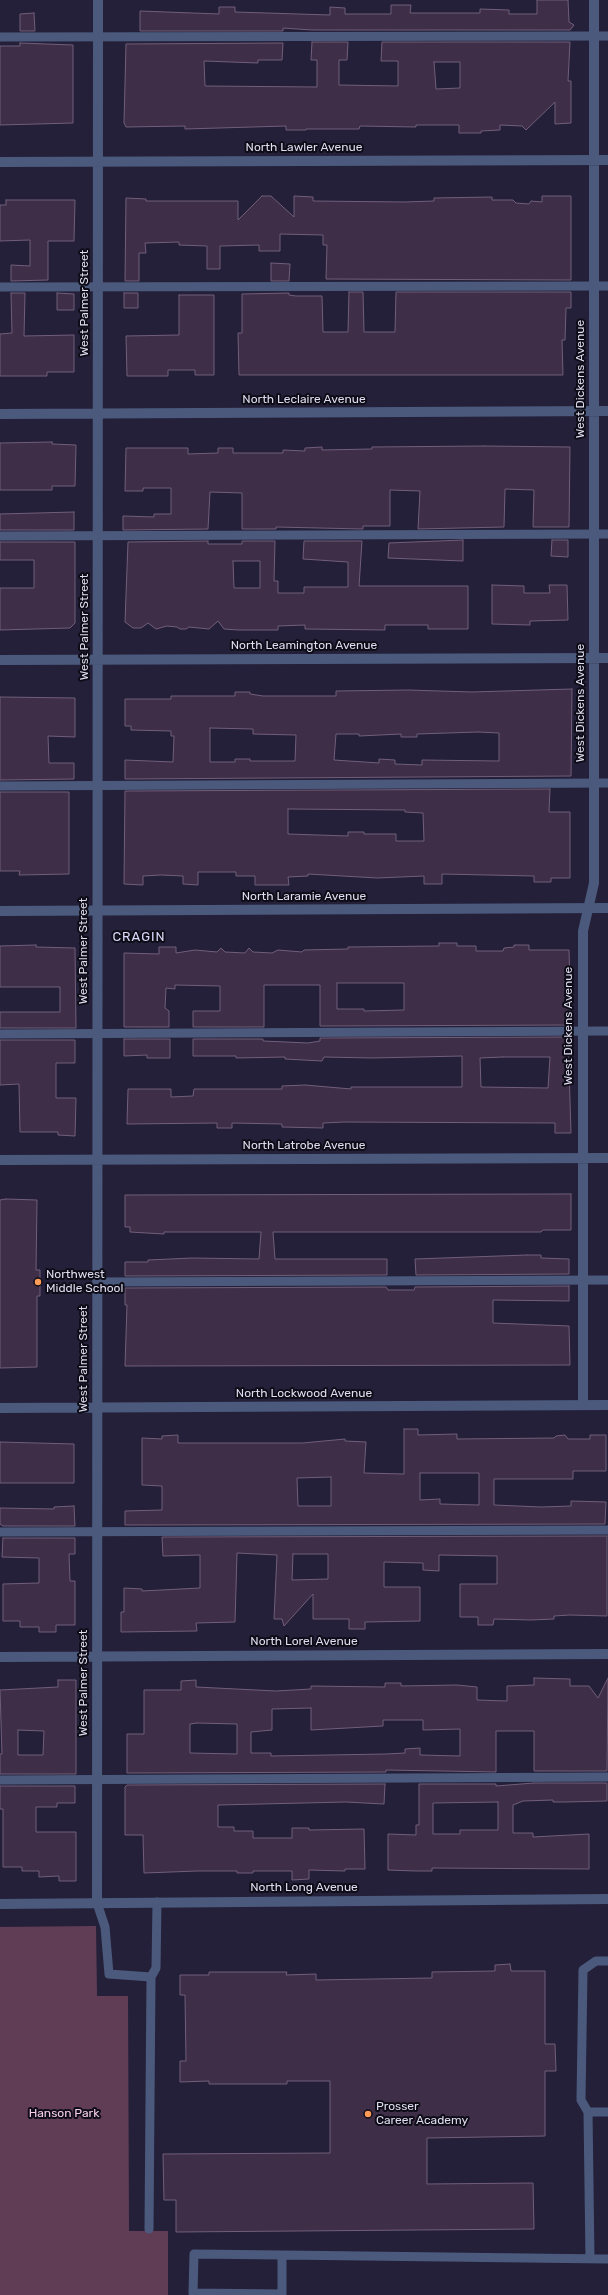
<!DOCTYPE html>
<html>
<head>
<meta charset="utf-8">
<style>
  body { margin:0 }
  canvas { display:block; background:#24203a }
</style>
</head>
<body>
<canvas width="608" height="2295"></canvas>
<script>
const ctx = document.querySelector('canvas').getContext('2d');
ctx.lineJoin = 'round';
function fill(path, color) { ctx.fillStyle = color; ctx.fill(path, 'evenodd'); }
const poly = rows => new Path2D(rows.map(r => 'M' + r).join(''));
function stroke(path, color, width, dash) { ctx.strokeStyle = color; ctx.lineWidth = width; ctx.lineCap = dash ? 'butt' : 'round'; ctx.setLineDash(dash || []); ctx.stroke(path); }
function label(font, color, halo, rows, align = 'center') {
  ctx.font = font + ' Rubik,sans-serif'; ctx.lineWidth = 4; ctx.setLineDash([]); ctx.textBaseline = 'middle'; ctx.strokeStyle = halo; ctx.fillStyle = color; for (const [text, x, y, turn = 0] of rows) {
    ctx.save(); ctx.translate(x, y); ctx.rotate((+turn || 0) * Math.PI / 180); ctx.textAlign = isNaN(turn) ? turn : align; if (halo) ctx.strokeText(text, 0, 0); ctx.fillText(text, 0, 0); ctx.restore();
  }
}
fill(poly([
  [96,1926,97,1996,128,1996,129,2231,168,2231,168,2295,0,2295,0,1927]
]), '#613d55');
const building = poly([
  [537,0,568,0,569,22,574,25,570,30,312,30,283,28,283,31,140,31,140,11,219,14,219,7,235,7,235,12,330,15,330,7,345,8,345,14,391,14,391,5,411,5,410,13,480,13,480,9,509,10,509,14,537,14,537,0],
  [34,13,35,31,20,31,20,14,34,13],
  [312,42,348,42,347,60,339,60,339,85,398,86,398,61,381,61,382,42,570,42,568,81,571,81,571,123,555,124,555,102,526,130,522,126,500,125,500,130,481,131,481,133,459,133,459,125,416,125,416,127,360,126,359,129,306,129,306,130,286,130,286,126,185,129,185,126,126,127,124,123,126,44,283,43,282,60,258,60,258,63,204,61,205,86,317,87,317,60,311,60,312,42],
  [434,62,460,62,460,88,436,89,434,62],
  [20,43,73,45,73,123,0,125,0,46,20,46,20,43],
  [262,196,271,196,294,217,294,196,313,197,313,201,404,202,434,201,434,198,492,197,492,200,513,200,516,203,529,204,531,201,542,202,542,196,571,196,571,280,326,279,327,245,323,245,323,235,280,234,280,251,259,251,259,245,220,246,220,269,207,269,207,246,179,245,179,242,145,243,146,253,139,253,139,281,125,281,126,198,146,199,146,201,238,201,238,220,262,196],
  [6,200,75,200,74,241,48,241,48,280,11,281,11,265,30,266,30,240,0,241,0,205,6,205,6,200],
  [271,263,290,264,289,281,271,281,271,263],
  [349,292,363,292,364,332,395,332,396,292,571,292,571,308,566,308,565,340,562,340,563,375,239,375,238,333,242,333,242,294,289,293,289,295,296,296,322,296,323,332,348,332,349,292],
  [11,293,25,293,24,336,74,335,74,372,47,372,47,376,0,376,0,334,12,333,11,293],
  [57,293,74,294,74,310,57,310,57,293],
  [124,293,138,293,138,308,124,308,124,293],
  [179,295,214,295,214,375,195,375,195,370,168,370,168,376,127,376,126,336,179,335,179,295],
  [52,442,52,444,76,445,75,486,52,486,52,490,0,490,0,443,52,442],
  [484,446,570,447,569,527,533,527,534,490,505,489,504,527,418,529,420,491,390,490,390,526,363,526,363,529,276,527,276,529,242,529,242,493,210,492,208,529,123,530,123,516,154,517,154,514,171,514,171,488,143,488,143,491,125,491,126,448,188,448,188,454,218,453,218,448,233,448,233,453,283,453,283,450,305,451,305,448,322,447,322,450,372,449,372,447,484,446],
  [74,512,74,530,0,530,0,514,74,512],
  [463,540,463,561,388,558,389,543,463,540],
  [552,540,568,540,568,557,551,556,552,540],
  [208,541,208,544,242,544,242,541,275,541,274,581,278,581,278,593,304,593,304,587,348,587,348,562,303,559,304,541,362,541,359,586,468,586,468,629,428,629,428,625,385,625,385,630,305,629,305,625,278,626,278,630,238,630,224,629,218,621,209,629,189,627,186,629,180,629,177,627,167,626,156,629,148,623,141,628,133,628,125,622,128,542,208,541],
  [233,561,260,561,260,588,234,588,233,561],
  [0,542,75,542,75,623,70,628,0,630,0,588,34,588,34,560,0,560,0,542],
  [492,585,524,586,524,593,550,593,549,585,567,585,568,620,530,621,530,625,492,624,492,585],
  [572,689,571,776,125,779,125,760,173,762,174,736,171,736,171,731,131,730,131,726,125,726,125,699,171,699,171,696,235,696,235,692,250,692,250,694,263,696,336,696,336,691,408,690,472,692,572,689],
  [210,728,253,729,253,734,296,735,295,761,250,761,250,759,235,759,235,762,210,762,210,728],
  [478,732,499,733,499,761,422,760,422,765,395,764,395,760,379,759,379,763,334,760,336,734,359,734,359,736,401,734,401,737,417,737,417,734,478,732],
  [0,697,75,698,75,737,48,736,49,763,74,763,74,779,0,780,0,697],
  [550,789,549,812,570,812,570,878,551,878,551,882,534,882,534,876,442,874,442,884,424,884,424,876,377,878,308,874,308,876,288,877,289,885,255,885,255,876,236,876,236,872,198,872,198,885,183,884,183,876,161,875,143,876,143,885,124,884,125,791,550,789],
  [288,809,405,810,405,812,423,813,424,841,396,841,396,834,364,834,364,832,348,832,348,836,288,834,288,809],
  [0,792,69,792,69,874,19,875,20,871,0,871,0,792],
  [439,943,457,943,457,946,476,946,476,951,503,951,504,948,514,947,514,945,529,945,529,950,569,950,571,1025,320,1026,320,985,264,985,264,1027,193,1027,193,1011,220,1011,220,986,175,985,175,989,166,988,165,1008,169,1011,169,1027,124,1027,124,953,159,954,159,947,176,947,176,953,195,950,217,952,221,948,225,952,245,953,249,948,253,952,272,953,278,950,302,952,304,950,348,949,348,947,439,946,439,943],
  [337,983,404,983,404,1010,364,1011,364,1009,337,1009,337,983],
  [36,945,36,947,75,948,76,1028,0,1028,0,1012,60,1012,60,987,0,987,0,946,36,945],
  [568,1037,571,1133,555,1133,555,1123,344,1122,323,1123,323,1128,282,1127,282,1124,232,1123,232,1128,217,1128,217,1123,127,1124,128,1089,171,1089,171,1097,193,1096,194,1089,282,1089,282,1086,305,1085,351,1089,351,1087,462,1087,462,1056,372,1058,324,1057,322,1061,285,1059,285,1057,236,1058,236,1056,193,1056,193,1039,263,1039,263,1041,308,1043,320,1041,320,1038,568,1037],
  [503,1057,550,1057,548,1088,481,1087,480,1058,503,1057],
  [124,1039,170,1039,170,1058,147,1058,147,1055,124,1056,124,1039],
  [0,1040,75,1040,75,1063,56,1063,56,1098,76,1098,75,1136,58,1135,58,1132,20,1132,19,1084,0,1085,0,1040],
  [571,1194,571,1230,543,1230,541,1232,273,1232,275,1259,387,1259,387,1275,125,1276,125,1262,148,1262,148,1260,192,1258,259,1259,261,1232,164,1232,164,1234,130,1232,130,1227,125,1227,125,1195,571,1194],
  [6,1199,37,1200,36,1270,40,1270,40,1296,37,1296,37,1367,0,1368,0,1200,6,1199],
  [527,1255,541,1255,541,1258,569,1259,569,1274,416,1275,415,1259,527,1255],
  [569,1286,569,1301,493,1300,493,1323,569,1326,570,1365,125,1366,127,1305,125,1305,125,1288,386,1287,388,1290,414,1290,415,1287,569,1286],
  [404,1429,418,1429,418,1435,457,1434,457,1439,554,1438,556,1436,565,1435,568,1439,590,1439,590,1435,606,1435,606,1471,573,1471,573,1479,494,1479,494,1505,541,1507,571,1506,571,1501,606,1502,605,1524,125,1525,125,1511,162,1510,162,1486,142,1485,142,1438,162,1439,162,1436,178,1435,178,1443,303,1443,345,1439,345,1441,366,1442,364,1473,404,1474,404,1429],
  [420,1473,479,1473,479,1505,440,1504,440,1499,420,1500,420,1473],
  [331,1477,331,1506,298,1506,297,1478,331,1477],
  [0,1442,74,1444,74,1483,0,1483,0,1442],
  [74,1506,75,1526,3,1526,0,1524,0,1508,54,1509,54,1507,74,1506],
  [607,1536,607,1616,570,1615,554,1616,554,1619,531,1620,494,1619,493,1625,478,1625,478,1617,460,1617,460,1584,497,1584,497,1556,439,1555,439,1571,423,1570,423,1563,384,1562,384,1587,420,1587,420,1621,365,1622,365,1629,349,1629,349,1619,313,1619,313,1594,284,1626,282,1619,274,1619,277,1555,237,1553,235,1622,196,1623,197,1631,121,1632,121,1612,124,1612,124,1588,142,1589,142,1591,200,1588,200,1555,163,1556,162,1537,607,1536],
  [293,1554,328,1554,328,1579,292,1580,293,1554],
  [3,1538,75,1538,75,1554,69,1554,70,1581,75,1581,75,1625,56,1625,56,1632,39,1632,39,1627,20,1627,20,1621,3,1621,3,1584,39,1583,39,1558,2,1557,3,1538],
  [534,1678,570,1679,570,1686,589,1686,598,1698,608,1678,607,1771,534,1771,534,1731,496,1731,496,1772,386,1770,386,1772,127,1773,127,1734,144,1734,144,1690,181,1690,181,1681,196,1680,196,1687,276,1691,311,1689,311,1686,385,1687,385,1683,401,1683,401,1686,457,1685,477,1687,477,1700,507,1701,507,1686,534,1685,534,1678],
  [311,1708,311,1730,383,1726,383,1720,423,1720,423,1730,460,1729,460,1756,420,1755,420,1748,405,1749,405,1753,386,1754,271,1756,271,1753,251,1753,251,1732,272,1730,272,1709,311,1708],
  [197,1723,237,1724,237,1754,190,1753,190,1724,197,1723],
  [58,1680,76,1680,76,1774,0,1774,0,1754,2,1754,0,1690,58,1687,58,1680],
  [18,1730,44,1731,43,1755,18,1755,18,1730],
  [534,1783,607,1783,607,1801,565,1802,553,1802,553,1800,523,1801,513,1805,513,1833,533,1833,533,1837,589,1834,589,1869,432,1868,432,1871,416,1871,388,1870,388,1834,416,1835,416,1825,419,1825,419,1784,496,1784,496,1786,534,1783],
  [498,1802,498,1830,460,1830,460,1834,433,1834,433,1803,498,1802],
  [385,1784,384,1804,346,1802,218,1805,218,1827,234,1827,234,1831,253,1831,253,1838,292,1838,292,1828,309,1828,309,1830,364,1829,365,1869,345,1869,345,1871,309,1870,309,1879,292,1880,292,1871,253,1871,253,1873,237,1873,237,1871,197,1871,144,1873,143,1835,125,1835,125,1787,127,1785,385,1784],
  [0,1786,75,1786,75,1803,57,1803,57,1807,36,1807,36,1832,76,1832,76,1881,59,1881,59,1876,39,1877,39,1871,22,1871,22,1867,3,1867,3,1809,0,1809,0,1786],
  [510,1964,511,1971,545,1971,545,2044,555,2044,556,2071,545,2071,545,2136,427,2138,427,2184,533,2183,534,2229,176,2232,176,2200,164,2200,163,2154,330,2153,330,2081,287,2081,287,2084,209,2084,209,2081,180,2082,180,2061,186,2061,185,1995,180,1995,180,1975,209,1975,209,1972,287,1972,286,1975,316,1974,316,1980,432,1978,432,1972,495,1971,495,1965,510,1964]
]);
fill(building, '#3f2e47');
stroke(building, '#715e7a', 1);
stroke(poly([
  [0,37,608,36],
  [0,287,608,286],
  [0,536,608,534],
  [0,786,608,783],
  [0,1034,608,1031],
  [97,1282,608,1280],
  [0,1532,608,1530],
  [0,1780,608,1777],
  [97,1903,105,1927,109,1974,151,1977,149,2229],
  [608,1961,596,1961,583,1970,581,2100,588,2112,608,2112],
  [151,1977,156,1968,157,1902],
  [588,2112,590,2259],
  [282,2255,282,2294,193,2293,194,2254,282,2255,608,2259]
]), '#4b5a7c', 9);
stroke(poly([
  [0,162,608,160],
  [0,414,608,411],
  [0,660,608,658],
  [0,1160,608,1158],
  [583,1405,583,931,594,883,594,0],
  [0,1408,608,1405],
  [0,1657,608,1654],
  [97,1903,98,0],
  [0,1904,608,1899]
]), '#4b5a7c', 10);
stroke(poly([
  [0,911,608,908]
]), '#4b5a7c', 10);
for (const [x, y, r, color] of [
  [38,1282,4,"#fe9c57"],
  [368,2114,4,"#fe9c57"]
]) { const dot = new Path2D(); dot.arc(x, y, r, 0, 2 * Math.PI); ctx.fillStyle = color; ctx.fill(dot); stroke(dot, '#0d0c17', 1.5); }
label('12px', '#dfddef', '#0d0c17', [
  ["North Lawler Avenue",304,148],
  ["West Palmer Street",85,303,-90],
  ["West Dickens Avenue",581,379,-90],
  ["North Leclaire Avenue",304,400],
  ["West Palmer Street",85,627,-90],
  ["North Leamington Avenue",304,646],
  ["West Dickens Avenue",581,703,-90],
  ["North Laramie Avenue",304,897],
  ["West Palmer Street",84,951,-90],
  ["West Dickens Avenue",569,1026,-90],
  ["North Latrobe Avenue",304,1146],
  ["West Palmer Street",84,1359,-90],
  ["North Lockwood Avenue",304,1394],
  ["North Lorel Avenue",304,1642],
  ["West Palmer Street",84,1683,-90],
  ["North Long Avenue",304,1888]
]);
label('12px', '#dfddef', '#0d0c17', [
  ["Northwest",46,1275],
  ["Middle School",46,1289],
  ["Prosser",376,2107],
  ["Career Academy",376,2121]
], 'left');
label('12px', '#f8cde9', '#0d0c17', [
  ["Hanson Park",64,2114]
]);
ctx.letterSpacing = '1px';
label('13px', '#dbd8fb', '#0d0c17', [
  ["CRAGIN",139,937]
]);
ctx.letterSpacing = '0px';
</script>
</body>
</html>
